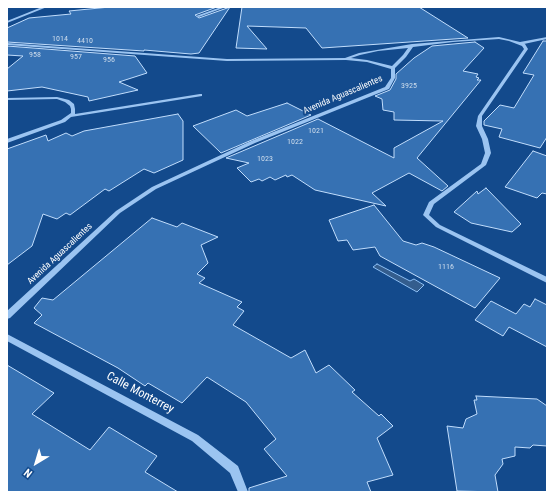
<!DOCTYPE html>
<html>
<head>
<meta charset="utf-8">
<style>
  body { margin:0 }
  #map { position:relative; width:554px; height:499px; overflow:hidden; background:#134a8c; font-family:"Roboto Condensed",sans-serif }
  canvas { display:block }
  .frame { position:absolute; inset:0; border:8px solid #fff; pointer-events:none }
  .north { position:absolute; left:16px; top:443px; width:40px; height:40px; -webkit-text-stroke:3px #134a8c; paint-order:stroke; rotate:218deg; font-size:11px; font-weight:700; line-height:16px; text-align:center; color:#fff }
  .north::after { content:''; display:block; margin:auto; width:14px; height:18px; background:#fff; clip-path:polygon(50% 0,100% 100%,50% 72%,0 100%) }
</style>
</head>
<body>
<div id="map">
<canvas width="554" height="499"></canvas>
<div class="frame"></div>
<div class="north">N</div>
</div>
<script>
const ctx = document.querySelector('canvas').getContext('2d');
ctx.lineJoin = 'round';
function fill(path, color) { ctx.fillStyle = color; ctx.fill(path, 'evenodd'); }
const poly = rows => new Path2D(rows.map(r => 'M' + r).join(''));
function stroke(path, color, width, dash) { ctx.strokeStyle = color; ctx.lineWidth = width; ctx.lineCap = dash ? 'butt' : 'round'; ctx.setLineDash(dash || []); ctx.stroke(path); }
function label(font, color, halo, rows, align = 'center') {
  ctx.font = font + ' "Roboto Condensed",sans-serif'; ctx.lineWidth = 4; ctx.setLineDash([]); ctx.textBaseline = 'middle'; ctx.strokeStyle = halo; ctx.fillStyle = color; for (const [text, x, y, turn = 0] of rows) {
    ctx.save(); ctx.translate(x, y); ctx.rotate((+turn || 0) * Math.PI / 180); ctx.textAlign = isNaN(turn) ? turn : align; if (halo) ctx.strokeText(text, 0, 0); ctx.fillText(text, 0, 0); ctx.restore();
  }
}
const water = poly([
  [377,264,410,281,414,279,424,285,417,292,373,267,377,264]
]);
fill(water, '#345d8d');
stroke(water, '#8dbff4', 1);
const building = poly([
  [110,7,217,7,195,15,199,18,230,7,199,53,191,54,144,50,144,51,7,42,7,28,29,18,71,14,69,11,110,7],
  [242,7,419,7,468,38,322,48,306,28,247,26,267,49,236,48,242,7],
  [543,41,547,41,547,137,540,148,499,137,502,129,484,125,484,121,500,105,514,108,534,75,523,73,543,41],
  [475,42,484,48,463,71,478,74,476,77,479,78,477,80,481,80,417,158,448,186,442,191,409,173,372,193,386,206,315,190,292,175,287,177,286,175,275,180,270,177,262,181,259,179,251,182,237,168,249,163,226,158,318,119,394,158,394,148,443,121,394,120,394,112,383,110,382,99,375,96,390,90,396,79,396,74,414,58,432,46,475,42],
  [7,46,135,56,147,73,119,82,138,90,89,101,88,97,42,87,7,91,7,69,23,56,7,55,7,46],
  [287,103,311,115,221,153,193,126,236,110,247,116,287,103],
  [178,114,183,121,183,160,154,173,144,169,109,191,105,189,70,215,66,213,57,219,43,214,32,246,7,265,7,149,46,135,48,141,66,133,72,136,84,131,178,114],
  [533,151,547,156,547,194,542,193,537,198,505,187,533,151],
  [486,188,521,224,512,232,471,223,454,212,477,191,478,194,486,188],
  [374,205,403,241,416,245,422,243,434,247,500,278,475,308,380,256,375,247,353,250,347,240,338,241,329,220,374,205],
  [152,218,177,227,182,223,218,237,201,245,208,263,197,274,205,278,199,283,242,302,237,307,244,311,233,325,291,358,305,350,316,373,329,365,355,390,352,392,379,416,381,414,393,426,377,438,393,475,367,482,371,492,249,492,249,488,287,476,264,449,276,439,246,402,207,377,182,403,148,383,145,386,118,368,34,323,42,315,34,308,42,298,53,300,152,218],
  [535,299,547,305,547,347,509,327,503,336,475,320,491,301,516,314,524,304,530,307,535,299],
  [7,365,54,393,32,414,90,450,109,427,157,456,145,472,178,492,7,492,7,365],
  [476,396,537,399,547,406,547,446,533,445,530,448,515,447,515,456,502,459,503,464,495,475,498,492,457,491,447,426,463,428,466,419,477,414,474,400,477,400,476,396]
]);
fill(building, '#3671b3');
stroke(building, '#c1ddfc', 1);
fill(poly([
  [42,7,47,7,7,23,7,21,42,7],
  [221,7,226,7,199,17,196,16,221,7],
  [499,37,520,42,547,37,547,39,524,44,525,44,528,49,482,116,482,126,488,139,491,153,486,165,434,204,429,215,440,225,547,277,547,283,436,227,423,215,429,202,481,164,485,153,482,139,476,126,478,116,524,49,522,46,509,41,499,39,453,42,413,47,406,57,395,68,395,78,389,89,255,143,156,189,120,213,10,318,7,319,7,311,116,211,152,187,251,141,385,87,391,78,391,69,367,62,346,60,227,61,7,45,7,43,227,59,345,58,359,53,412,44,499,37],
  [408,48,403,55,392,66,367,60,351,58,360,55,378,51,408,48],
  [200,94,202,94,202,96,71,117,65,122,7,143,7,139,61,120,71,113,71,109,70,106,65,102,57,99,7,100,7,98,57,97,69,100,74,104,75,109,75,114,200,94],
  [7,334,198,435,238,466,248,492,238,492,230,473,192,441,7,341,7,334]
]), '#9bc4f1');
label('8px', '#cddcec', null, [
  ["1014",60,39],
  ["4410",85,41],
  ["958",35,55],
  ["957",76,57],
  ["956",109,60],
  ["3925",409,86],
  ["1021",316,131],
  ["1022",295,142],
  ["1023",265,159],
  ["1116",446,267]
]);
label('9px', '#fff', '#134a8c', [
  ["Avenida Aguascalientes",343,95,-23],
  ["Avenida Aguascalientes",60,254,-43]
]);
label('12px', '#fff', '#134a8c', [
  ["Calle Monterrey",140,393,28]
]);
</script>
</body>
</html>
